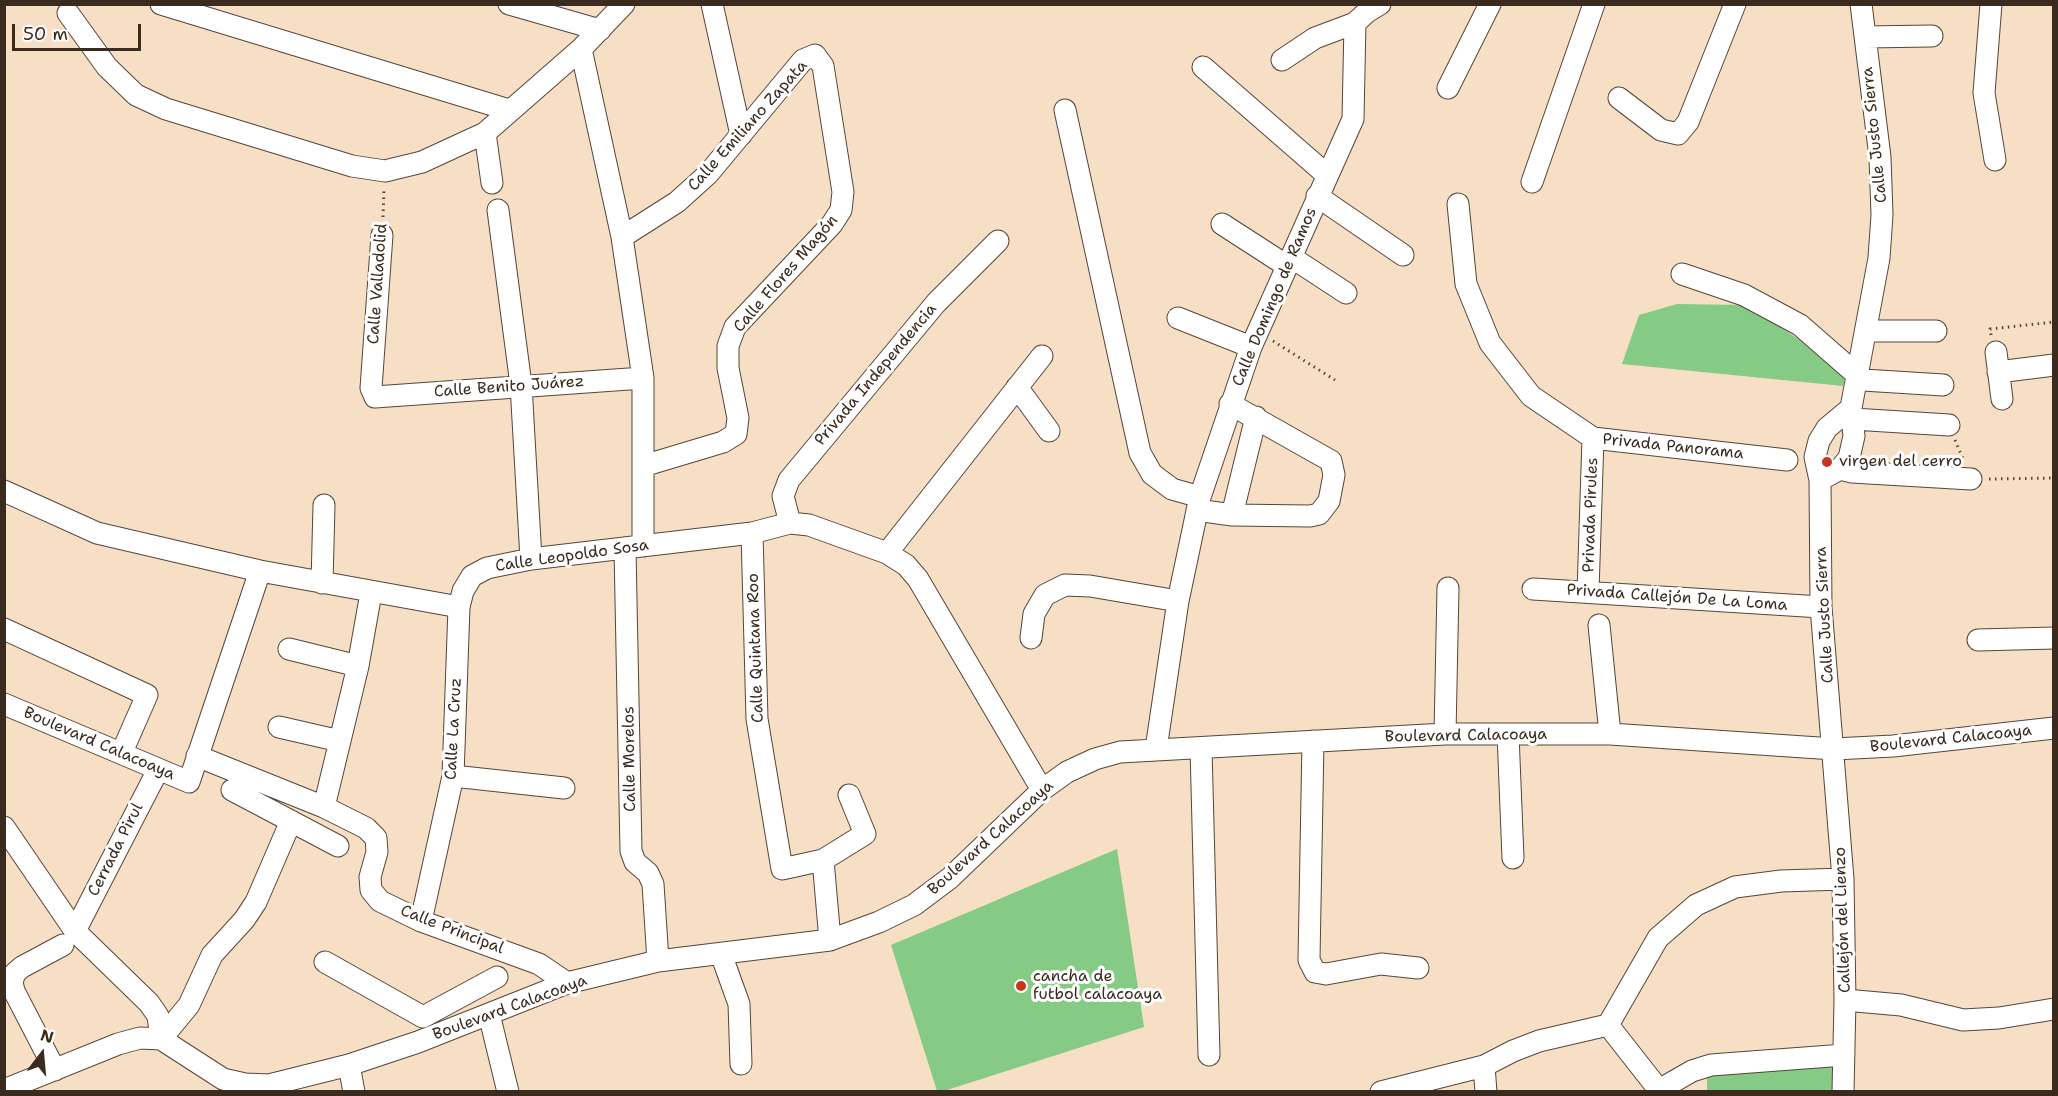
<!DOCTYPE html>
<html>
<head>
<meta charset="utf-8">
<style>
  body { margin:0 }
  #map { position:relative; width:2058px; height:1096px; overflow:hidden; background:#f6dfc5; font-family:"Shantell Sans",sans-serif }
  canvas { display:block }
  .frame { position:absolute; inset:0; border:6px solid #3b2a1e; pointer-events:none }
  .north { position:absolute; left:12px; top:1024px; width:60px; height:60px; -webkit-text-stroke:4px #fff; paint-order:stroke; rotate:16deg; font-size:16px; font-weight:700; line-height:24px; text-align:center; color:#3b2a1e }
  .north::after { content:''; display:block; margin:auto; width:21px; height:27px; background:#3b2a1e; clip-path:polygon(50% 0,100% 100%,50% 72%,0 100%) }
  .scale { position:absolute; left:12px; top:24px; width:129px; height:27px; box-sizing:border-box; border:3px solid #3b2a1e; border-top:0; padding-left:8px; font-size:18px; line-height:21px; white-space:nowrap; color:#3b2a1e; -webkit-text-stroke:4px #fff; paint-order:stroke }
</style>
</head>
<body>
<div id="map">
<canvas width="2058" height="1096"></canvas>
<div class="frame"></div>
<div class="north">N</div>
<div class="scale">50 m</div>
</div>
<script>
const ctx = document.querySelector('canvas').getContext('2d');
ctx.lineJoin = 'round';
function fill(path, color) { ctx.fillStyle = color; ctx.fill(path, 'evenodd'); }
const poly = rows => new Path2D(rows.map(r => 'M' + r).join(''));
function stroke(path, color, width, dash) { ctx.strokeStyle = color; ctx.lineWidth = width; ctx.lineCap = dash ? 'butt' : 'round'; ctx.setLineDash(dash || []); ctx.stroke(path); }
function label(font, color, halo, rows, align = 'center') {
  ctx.font = font + ' "Shantell Sans",sans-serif'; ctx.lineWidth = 6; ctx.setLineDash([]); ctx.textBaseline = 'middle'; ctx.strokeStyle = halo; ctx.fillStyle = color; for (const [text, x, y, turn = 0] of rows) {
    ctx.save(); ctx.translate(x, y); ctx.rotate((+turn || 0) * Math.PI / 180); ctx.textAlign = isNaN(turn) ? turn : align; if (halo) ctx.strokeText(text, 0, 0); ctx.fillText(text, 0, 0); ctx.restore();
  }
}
fill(poly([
  [1677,304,1746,305,1820,353,1847,366,1843,386,1622,364,1639,315],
  [1117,849,1144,1027,944,1091,937,1091,891,945],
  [1841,1063,1841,1091,1707,1092,1707,1072]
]), '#85cb86');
const minor = poly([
  [161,4,509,110],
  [509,4,600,30],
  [712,4,741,135],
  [1991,4,1984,93,1995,160],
  [68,13,107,67,136,95,166,109,352,166,385,171,422,162,485,133,581,49,624,4],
  [1865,37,1932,36],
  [581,49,622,237,643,378,643,546],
  [1282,60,1315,38,1355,23,1367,12,1380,4],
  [1203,67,1327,175],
  [1448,88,1490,4],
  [1619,98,1661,130,1678,134,1688,122,1735,4],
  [1065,110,1140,453,1152,474,1172,489,1200,497],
  [485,133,492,183],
  [1532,182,1594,4],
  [1317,196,1403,255],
  [1458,204,1466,284,1490,343,1531,396,1593,438,1787,460],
  [498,210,521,385,531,559],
  [1222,224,1287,266],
  [382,235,371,388,375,397,643,378],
  [622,237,677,202,708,174,803,60,815,55,823,66,843,192,841,210,832,224,735,327,728,346,728,368,738,418,736,434,723,442,643,466],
  [1291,257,1346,293],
  [1682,274,1744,295,1800,325,1863,380,1943,385],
  [1178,318,1251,347],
  [1868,331,1936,331],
  [1996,352,2002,399],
  [1998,372,2054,365],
  [1017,387,1049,431],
  [1853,419,1949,425],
  [1840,469,1852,472,1971,479],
  [1820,480,1840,469,1849,458,1854,436,1851,408,1879,258,1882,215,1880,157,1861,4],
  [4,491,97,533,260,571,459,607],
  [1197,510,1232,515,1310,516,1319,514,1329,501,1334,475,1331,461,1230,404],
  [1232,515,1256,417],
  [790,523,783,496,789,480,936,303,998,241],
  [752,533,757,719,782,869,823,860,865,834,849,795],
  [625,549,631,851,635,862,648,873,653,884,658,961],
  [887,553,1042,356],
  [322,583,324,505],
  [1533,589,1821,607],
  [1588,592,1593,438],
  [1599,625,1610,734],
  [4,629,147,695,122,752],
  [1031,638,1034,614,1045,595,1065,585,1090,586,1178,601],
  [1978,640,2054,638],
  [289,649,358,666],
  [4,704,189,782,260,571],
  [279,727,340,741],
  [1445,734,1448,588],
  [1508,734,1513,858],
  [1313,741,1309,960,1315,972,1326,974,1381,964,1418,968],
  [1201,748,1209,1055],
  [1156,749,1178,601,1200,497,1251,347,1353,119,1355,23],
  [197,756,324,807,366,828,376,838,377,852,370,877,371,890,380,901,421,921,539,964,567,983],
  [453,776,564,788],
  [232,790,338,846],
  [324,807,358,666,371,593],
  [4,827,75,931,149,1003,158,1016,161,1039],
  [823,860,830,940],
  [421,921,453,776,459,607,463,591,472,576,487,568,531,559,752,533,790,523,809,525,887,553,906,565,918,579,1042,790],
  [75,931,158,770],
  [721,954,739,1004,741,1064],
  [325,962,423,1017,497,977],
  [1845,1000,1901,1005,1963,1020,1999,1018,2054,1009],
  [489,1014,508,1092],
  [1608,1025,1659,1090,1692,1071,1711,1065,1844,1055],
  [161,1039,189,1005,212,955,244,920,256,902,291,821],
  [349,1065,354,1092],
  [1484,1066,1486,1092],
  [55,1070,14,991,12,982,15,973,22,967,63,945],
  [4,1090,118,1044,140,1038,161,1039,223,1079,245,1084,269,1085,349,1065,418,1042,567,983,658,961,830,940,879,922,914,905,950,878,1042,790,1067,772,1095,759,1120,752,1445,734,1610,734,1834,749,1893,746,2054,728],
  [1381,1092,1484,1066,1513,1051,1539,1041,1608,1025,1658,938,1696,905,1735,887,1781,881,1843,879],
  [1843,1092,1845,1000,1843,879,1821,607,1820,480,1815,457,1819,441,1827,428,1851,408]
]);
stroke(minor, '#574537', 23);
stroke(poly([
  [383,217,384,190],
  [1991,335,1990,329,2054,322],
  [1273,341,1335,380],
  [1955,440,1963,459],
  [1989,479,2054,478]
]), '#574537', 3, [1.5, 4.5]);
stroke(minor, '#fff', 21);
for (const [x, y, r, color] of [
  [1827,462,6,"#c8321e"],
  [1021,986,6,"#c8321e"]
]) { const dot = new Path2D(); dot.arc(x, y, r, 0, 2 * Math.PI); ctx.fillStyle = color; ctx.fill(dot); stroke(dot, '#fff', 2); }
label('16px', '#3b2a1e', '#fff', [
  ["Calle Emiliano Zapata",748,126,-48],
  ["Calle Justo Sierra",1875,135,-96],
  ["Calle Flores Magón",786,274,-49],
  ["Calle Valladolid",378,284,-86],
  ["Calle Domingo de Ramos",1275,297,-67],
  ["Privada Independencia",876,375,-50],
  ["Calle Benito Juárez",509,387,-4],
  ["Privada Panorama",1673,447,6],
  ["Privada Pirules",1591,515,-88],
  ["Calle Leopoldo Sosa",572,556,-8],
  ["Privada Callejón De La Loma",1677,598,4],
  ["Calle Justo Sierra",1825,615,-93],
  ["Calle Quintana Roo",756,648,-92],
  ["Calle La Cruz",454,729,-87],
  ["Boulevard Calacoaya",1466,736,-1],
  ["Boulevard Calacoaya",1951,739,-6],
  ["Boulevard Calacoaya",99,744,23],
  ["Calle Morelos",630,759,-91],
  ["Boulevard Calacoaya",991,838,-42],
  ["Cerrada Pirul",116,850,-63],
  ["Callejón del Lienzo",1843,920,-92],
  ["Calle Principal",452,930,21],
  ["Boulevard Calacoaya",510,1008,-20]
]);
label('16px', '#3b2a1e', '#fff', [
  ["virgen del cerro",1839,462],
  ["cancha de",1033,977],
  ["futbol calacoaya",1033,995]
], 'left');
</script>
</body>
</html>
